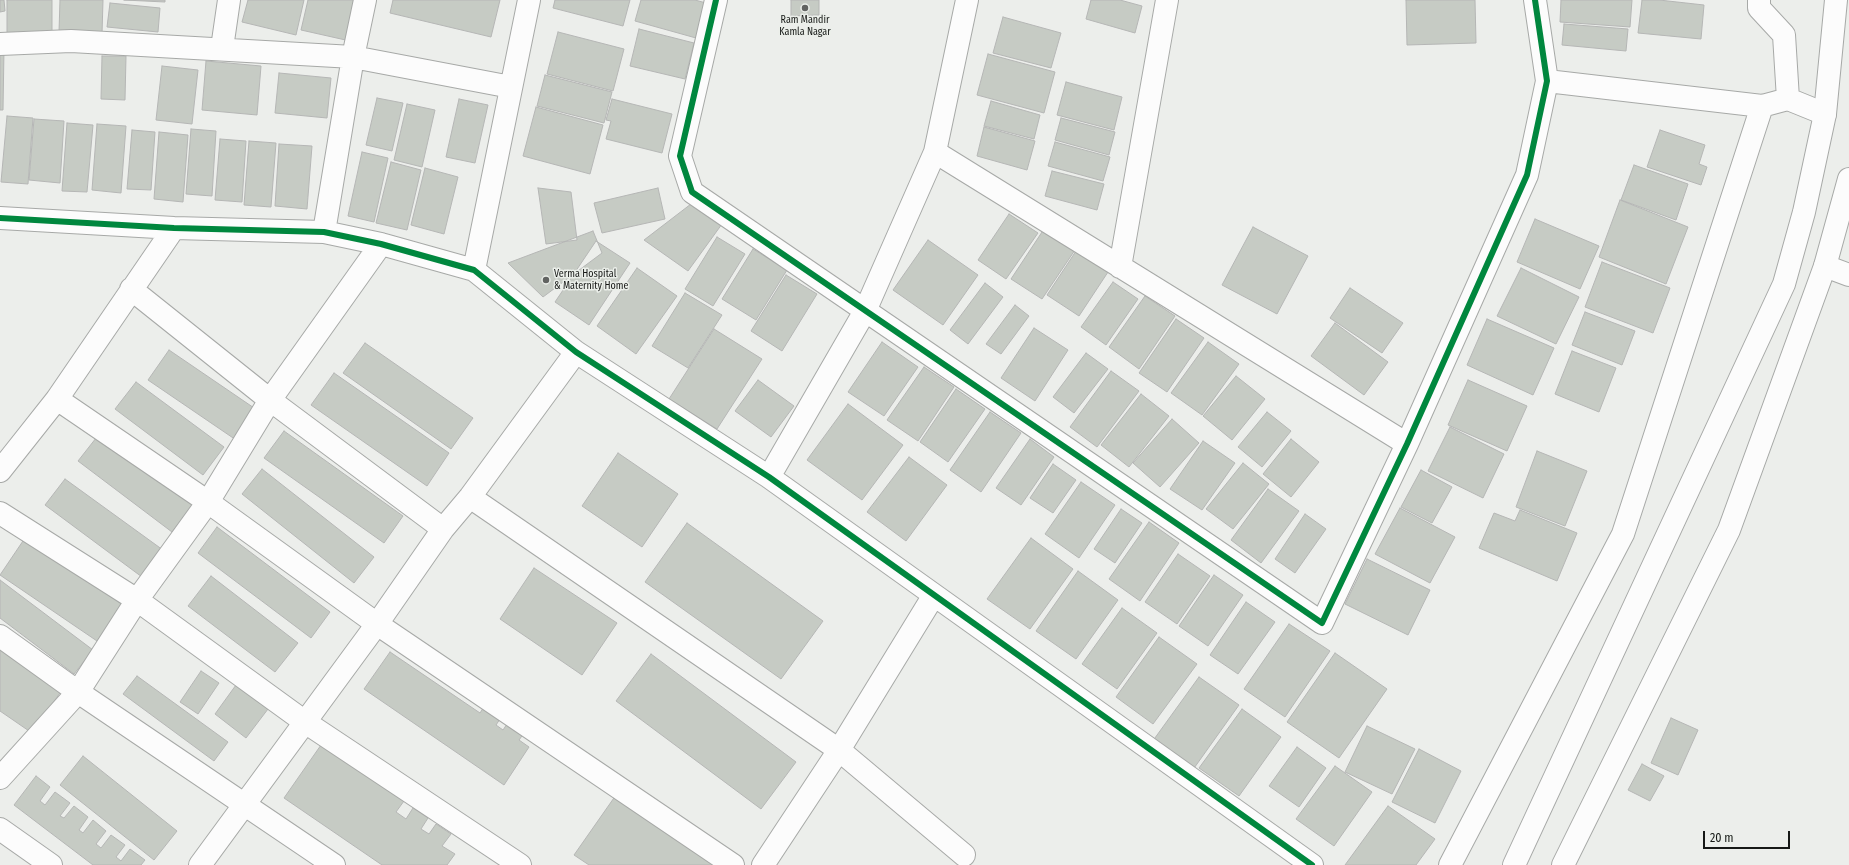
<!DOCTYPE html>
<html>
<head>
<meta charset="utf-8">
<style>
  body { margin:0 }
  #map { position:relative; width:1849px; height:865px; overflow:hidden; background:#eceeeb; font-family:"Fira Sans Condensed",sans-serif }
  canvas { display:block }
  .scale { position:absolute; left:1703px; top:831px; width:87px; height:18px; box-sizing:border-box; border:2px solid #161816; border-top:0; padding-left:5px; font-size:12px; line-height:14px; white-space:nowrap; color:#161816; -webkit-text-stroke:3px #ebefea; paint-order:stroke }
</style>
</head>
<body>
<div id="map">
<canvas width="1849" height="865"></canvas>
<div class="scale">20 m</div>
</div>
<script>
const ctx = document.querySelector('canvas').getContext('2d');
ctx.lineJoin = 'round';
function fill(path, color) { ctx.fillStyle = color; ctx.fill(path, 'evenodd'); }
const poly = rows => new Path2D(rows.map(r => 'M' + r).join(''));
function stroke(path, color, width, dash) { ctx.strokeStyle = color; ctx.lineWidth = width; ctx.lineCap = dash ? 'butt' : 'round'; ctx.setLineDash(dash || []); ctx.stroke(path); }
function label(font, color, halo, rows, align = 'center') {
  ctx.font = font + ' "Fira Sans Condensed",sans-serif'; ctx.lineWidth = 3; ctx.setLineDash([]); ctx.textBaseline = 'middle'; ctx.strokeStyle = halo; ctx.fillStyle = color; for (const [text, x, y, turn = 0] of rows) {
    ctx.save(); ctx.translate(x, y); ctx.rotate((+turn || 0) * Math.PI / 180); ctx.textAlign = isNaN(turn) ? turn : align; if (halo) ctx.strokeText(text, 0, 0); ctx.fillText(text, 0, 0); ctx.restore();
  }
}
const building = poly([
  [0,0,4,0,5,11,0,12,0,0],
  [7,0,52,0,52,33,7,33,7,0],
  [60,0,103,0,102,34,59,32,60,0],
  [124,0,165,0,165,2,124,0],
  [248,0,304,0,296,35,242,22,248,0],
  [308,0,359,0,350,41,301,30,308,0],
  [393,0,500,0,491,37,390,13,393,0],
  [555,0,630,0,623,26,553,8,555,0],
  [641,0,695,0,706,3,696,38,635,21,641,0],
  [791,0,819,0,819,15,791,16,791,0],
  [1091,0,1120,0,1142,6,1135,33,1086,19,1091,0],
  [1406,0,1475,0,1476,43,1407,45,1406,0],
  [1561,0,1632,0,1630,27,1560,22,1561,0],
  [1642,0,1659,0,1704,5,1701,39,1638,33,1642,0],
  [110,3,160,8,158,32,107,27,110,3],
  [1003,17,1061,33,1051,68,993,53,1003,17],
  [1564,24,1628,29,1626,51,1562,45,1564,24],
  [639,29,694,43,685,79,630,66,639,29],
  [558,32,624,49,613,91,547,74,558,32],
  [0,49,4,49,3,110,0,110,0,49],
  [988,54,1055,72,1044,113,977,95,988,54],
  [102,56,126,56,125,100,101,99,102,56],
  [206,61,261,66,257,115,202,110,206,61],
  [162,66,198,70,192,124,156,120,162,66],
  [279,73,331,78,327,118,275,113,279,73],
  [545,75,612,92,604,123,537,106,545,75],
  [1066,82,1122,97,1114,130,1057,115,1066,82],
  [377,98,403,103,392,151,366,145,377,98],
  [459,99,488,105,475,163,446,157,459,99],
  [612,99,672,114,662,153,606,139,611,121,606,120,612,99],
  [991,101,1040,115,1034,139,984,126,991,101],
  [407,104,435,110,422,167,394,160,407,104],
  [536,107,603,125,590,174,523,156,536,107],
  [7,116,33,118,28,184,1,182,7,116],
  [1061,118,1115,132,1109,155,1055,140,1061,118],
  [34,119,64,121,60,183,29,180,34,119],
  [67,123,93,125,87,192,62,191,67,123],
  [97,124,126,126,121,193,92,190,97,124],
  [984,127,1035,141,1027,170,977,156,984,127],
  [191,129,216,131,212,196,186,194,191,129],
  [132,130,155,132,151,190,127,189,132,130],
  [1660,130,1705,145,1699,164,1707,167,1701,185,1647,167,1660,130],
  [159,132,188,135,183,202,154,199,159,132],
  [220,139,246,141,242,202,215,200,220,139],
  [249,141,276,143,271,207,244,205,249,141],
  [1055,142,1110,157,1103,181,1048,166,1055,142],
  [279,144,312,146,307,209,275,206,279,144],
  [362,152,388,158,374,222,348,216,362,152],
  [391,162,421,170,407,230,376,223,391,162],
  [1634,165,1688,184,1676,220,1621,200,1634,165],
  [425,168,458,177,444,234,411,225,425,168],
  [1052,171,1104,184,1097,210,1045,196,1052,171],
  [538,188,571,192,577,240,546,244,538,188],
  [658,188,665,219,602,233,594,203,658,188],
  [1620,200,1688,227,1666,284,1599,257,1620,200],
  [691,204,722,224,688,271,644,240,691,204],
  [1009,214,1038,233,1006,279,978,260,1009,214],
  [1535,219,1599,246,1580,289,1517,262,1535,219],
  [1253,227,1308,256,1277,314,1222,285,1253,227],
  [1044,229,1075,250,1042,299,1011,279,1044,229],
  [593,231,602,253,543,297,508,263,593,231],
  [717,237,745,254,713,306,685,289,717,237],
  [928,240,978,275,943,325,893,290,928,240],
  [596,241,630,263,589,325,555,302,596,241],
  [1078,248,1110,269,1079,316,1047,295,1078,248],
  [753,249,787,270,756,320,722,299,753,249],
  [1602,262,1670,288,1653,333,1585,307,1602,262],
  [637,268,677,296,636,354,597,326,637,268],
  [1521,268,1579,297,1556,344,1497,316,1521,268],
  [786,275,817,294,782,351,751,331,786,275],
  [1113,282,1138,299,1106,345,1081,327,1113,282],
  [985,283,1003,297,968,344,950,330,985,283],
  [1350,288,1403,323,1382,353,1330,318,1350,288],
  [685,293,722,315,688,368,652,346,685,293],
  [1145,296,1175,316,1139,369,1109,347,1145,296],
  [1015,305,1029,316,1001,354,986,344,1015,305],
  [1585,312,1635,331,1622,365,1572,345,1585,312],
  [1176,319,1204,338,1167,392,1139,373,1176,319],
  [1487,319,1554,348,1533,395,1467,365,1487,319],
  [1335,323,1388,362,1364,395,1311,356,1335,323],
  [1034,328,1068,350,1035,401,1001,378,1034,328],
  [714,329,762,359,717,429,669,399,714,329],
  [882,342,918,367,884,416,848,392,882,342],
  [1208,342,1239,364,1202,415,1171,393,1208,342],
  [365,343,473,418,451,449,343,373,365,343],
  [169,350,260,412,239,442,148,380,169,350],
  [1572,351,1616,368,1599,412,1555,394,1572,351],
  [1086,353,1108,369,1074,413,1053,397,1086,353],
  [924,367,954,387,918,441,887,420,924,367],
  [1111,371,1139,391,1097,447,1070,427,1111,371],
  [334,373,449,453,427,486,311,405,334,373],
  [1236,376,1265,399,1232,440,1203,416,1236,376],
  [758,380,794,406,771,437,735,411,758,380],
  [1468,380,1527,406,1507,451,1448,425,1468,380],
  [136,382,224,447,203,475,115,409,136,382],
  [956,389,985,409,948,462,920,442,956,389],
  [1141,394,1169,416,1129,467,1101,445,1141,394],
  [848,404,903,445,862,500,807,460,848,404],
  [990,412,1021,433,981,492,950,470,990,412],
  [1267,412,1291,431,1262,467,1238,447,1267,412],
  [1172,419,1199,443,1160,487,1133,463,1172,419],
  [1450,427,1504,454,1483,498,1428,471,1450,427],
  [284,431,403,516,384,543,264,458,284,431],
  [100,433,193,505,172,532,78,461,100,433],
  [1030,439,1054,457,1021,505,996,488,1030,439],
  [1291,439,1319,462,1291,497,1263,474,1291,439],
  [1203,441,1235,463,1202,510,1170,489,1203,441],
  [1537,451,1587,471,1565,526,1516,507,1537,451],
  [618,453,678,494,642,547,582,506,618,453],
  [909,457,947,485,906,541,867,512,909,457],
  [1243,463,1269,484,1233,529,1206,509,1243,463],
  [1053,464,1076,480,1053,513,1030,498,1053,464],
  [262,469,374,557,354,583,242,494,262,469],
  [1421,470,1452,487,1432,523,1401,507,1421,470],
  [65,479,163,550,142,577,45,505,65,479],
  [1081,482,1115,505,1079,558,1045,534,1081,482],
  [1268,489,1299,511,1261,563,1231,540,1268,489],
  [1400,508,1455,537,1430,583,1375,554,1400,508],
  [1121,509,1142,523,1115,563,1094,549,1121,509],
  [1520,510,1577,533,1557,581,1479,548,1494,513,1515,521,1520,510],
  [1305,514,1326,529,1295,573,1275,559,1305,514],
  [1149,522,1179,543,1140,601,1109,579,1149,522],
  [687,523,823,621,781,679,645,582,687,523],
  [217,527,330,612,311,638,198,553,217,527],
  [25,538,123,605,97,641,0,575,25,538],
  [1031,538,1073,569,1030,629,987,599,1031,538],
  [1178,554,1210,576,1177,624,1145,602,1178,554],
  [1367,559,1430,590,1408,635,1345,604,1367,559],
  [534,568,617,623,582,675,500,619,534,568],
  [1078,571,1118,600,1076,659,1036,631,1078,571],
  [1214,575,1243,595,1208,646,1179,626,1214,575],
  [211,576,298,643,275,672,188,606,211,576],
  [0,580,93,650,74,674,0,618,0,580],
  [1246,602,1275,622,1238,674,1210,655,1246,602],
  [1122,608,1157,633,1117,689,1082,664,1122,608],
  [1289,624,1330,651,1285,717,1244,689,1289,624],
  [1159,637,1197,664,1153,724,1116,697,1159,637],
  [0,647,62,690,32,733,0,711,0,647],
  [390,652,480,713,487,702,504,713,496,725,503,730,511,718,527,729,519,740,529,747,504,785,364,689,390,652],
  [1335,653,1387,689,1339,758,1287,722,1335,653],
  [651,654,796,762,761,809,616,701,651,654],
  [201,671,219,683,198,714,180,702,201,671],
  [137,676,228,742,214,761,123,694,137,676],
  [1199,677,1239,705,1192,771,1152,742,1199,677],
  [236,685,268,709,246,738,215,714,236,685],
  [1242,709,1281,737,1239,796,1199,768,1242,709],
  [1671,718,1698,730,1678,775,1651,763,1671,718],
  [1367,726,1415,749,1392,794,1345,772,1367,726],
  [321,745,404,801,396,812,406,819,413,808,428,818,421,829,429,834,436,824,451,834,442,846,455,854,447,865,382,865,284,798,321,745],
  [1297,747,1326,768,1299,807,1269,786,1297,747],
  [1419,749,1461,771,1435,823,1392,802,1419,749],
  [83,756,177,831,154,860,60,785,83,756],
  [1642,764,1664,776,1650,801,1628,790,1642,764],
  [1335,766,1372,792,1334,846,1296,819,1335,766],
  [36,776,50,787,40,801,45,805,55,792,70,803,60,816,64,818,74,806,88,817,79,830,83,833,93,820,106,831,96,844,101,848,111,835,125,845,116,857,121,861,130,849,145,860,141,865,93,865,14,805,36,776],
  [616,795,718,865,589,865,574,855,616,795],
  [1388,806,1435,839,1416,865,1345,865,1388,806]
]);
fill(building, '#c6cbc4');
stroke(building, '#b5b6b5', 1);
const minor = poly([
  [716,0,680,156,692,192,1322,623,1407,444,1527,175,1547,81,1535,0],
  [1759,0,1759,8,1784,35,1788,99],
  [0,44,71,41,353,57,511,87],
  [222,48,229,0],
  [1547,81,1762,106,1788,99,1825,114],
  [935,152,1407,444],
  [0,218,174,228,324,232,381,244,474,270,576,352,769,477,1312,865],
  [324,232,353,57,365,0],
  [1825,266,1849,275],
  [1120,267,1167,0],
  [474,270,529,0],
  [131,289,270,400,443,529],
  [57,399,208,502,377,624,733,865],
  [0,471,57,399,174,228],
  [769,477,865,311,935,152,967,0],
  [470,497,839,750,964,855],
  [0,513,137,600,305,722,520,865],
  [0,636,78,692,334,865],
  [0,778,78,692,137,600,208,502,270,400,381,244],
  [0,829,51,865],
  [200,865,377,624,443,529,470,497,576,352],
  [763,865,839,750,934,595],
  [1450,865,1623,534,1762,106]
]);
const secondary = poly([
  [1514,865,1784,284,1804,212,1825,114,1836,0],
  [1563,865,1729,530,1825,266,1849,179]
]);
stroke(minor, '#a7a9a7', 24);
stroke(secondary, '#a7a9a7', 24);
stroke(minor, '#fcfcfc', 22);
stroke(secondary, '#fcfcfc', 22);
stroke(poly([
  [716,0,680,156,692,192,1322,623,1407,444,1527,175,1547,81,1535,0],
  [0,218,174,228,324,232,381,244,474,270,576,352,769,477,1312,865]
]), '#00873e', 6);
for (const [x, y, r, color] of [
  [805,8,4,"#616361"],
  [546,280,4,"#616361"]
]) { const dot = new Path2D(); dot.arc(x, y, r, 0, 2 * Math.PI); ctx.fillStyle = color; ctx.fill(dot); stroke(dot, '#ebefea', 1.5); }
label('10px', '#161816', '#ebefea', [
  ["Ram Mandir",805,20],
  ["Kamla Nagar",805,32],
  ["Verma Hospital",554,274,"left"],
  ["& Maternity Home",554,286,"left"]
]);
</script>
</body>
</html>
